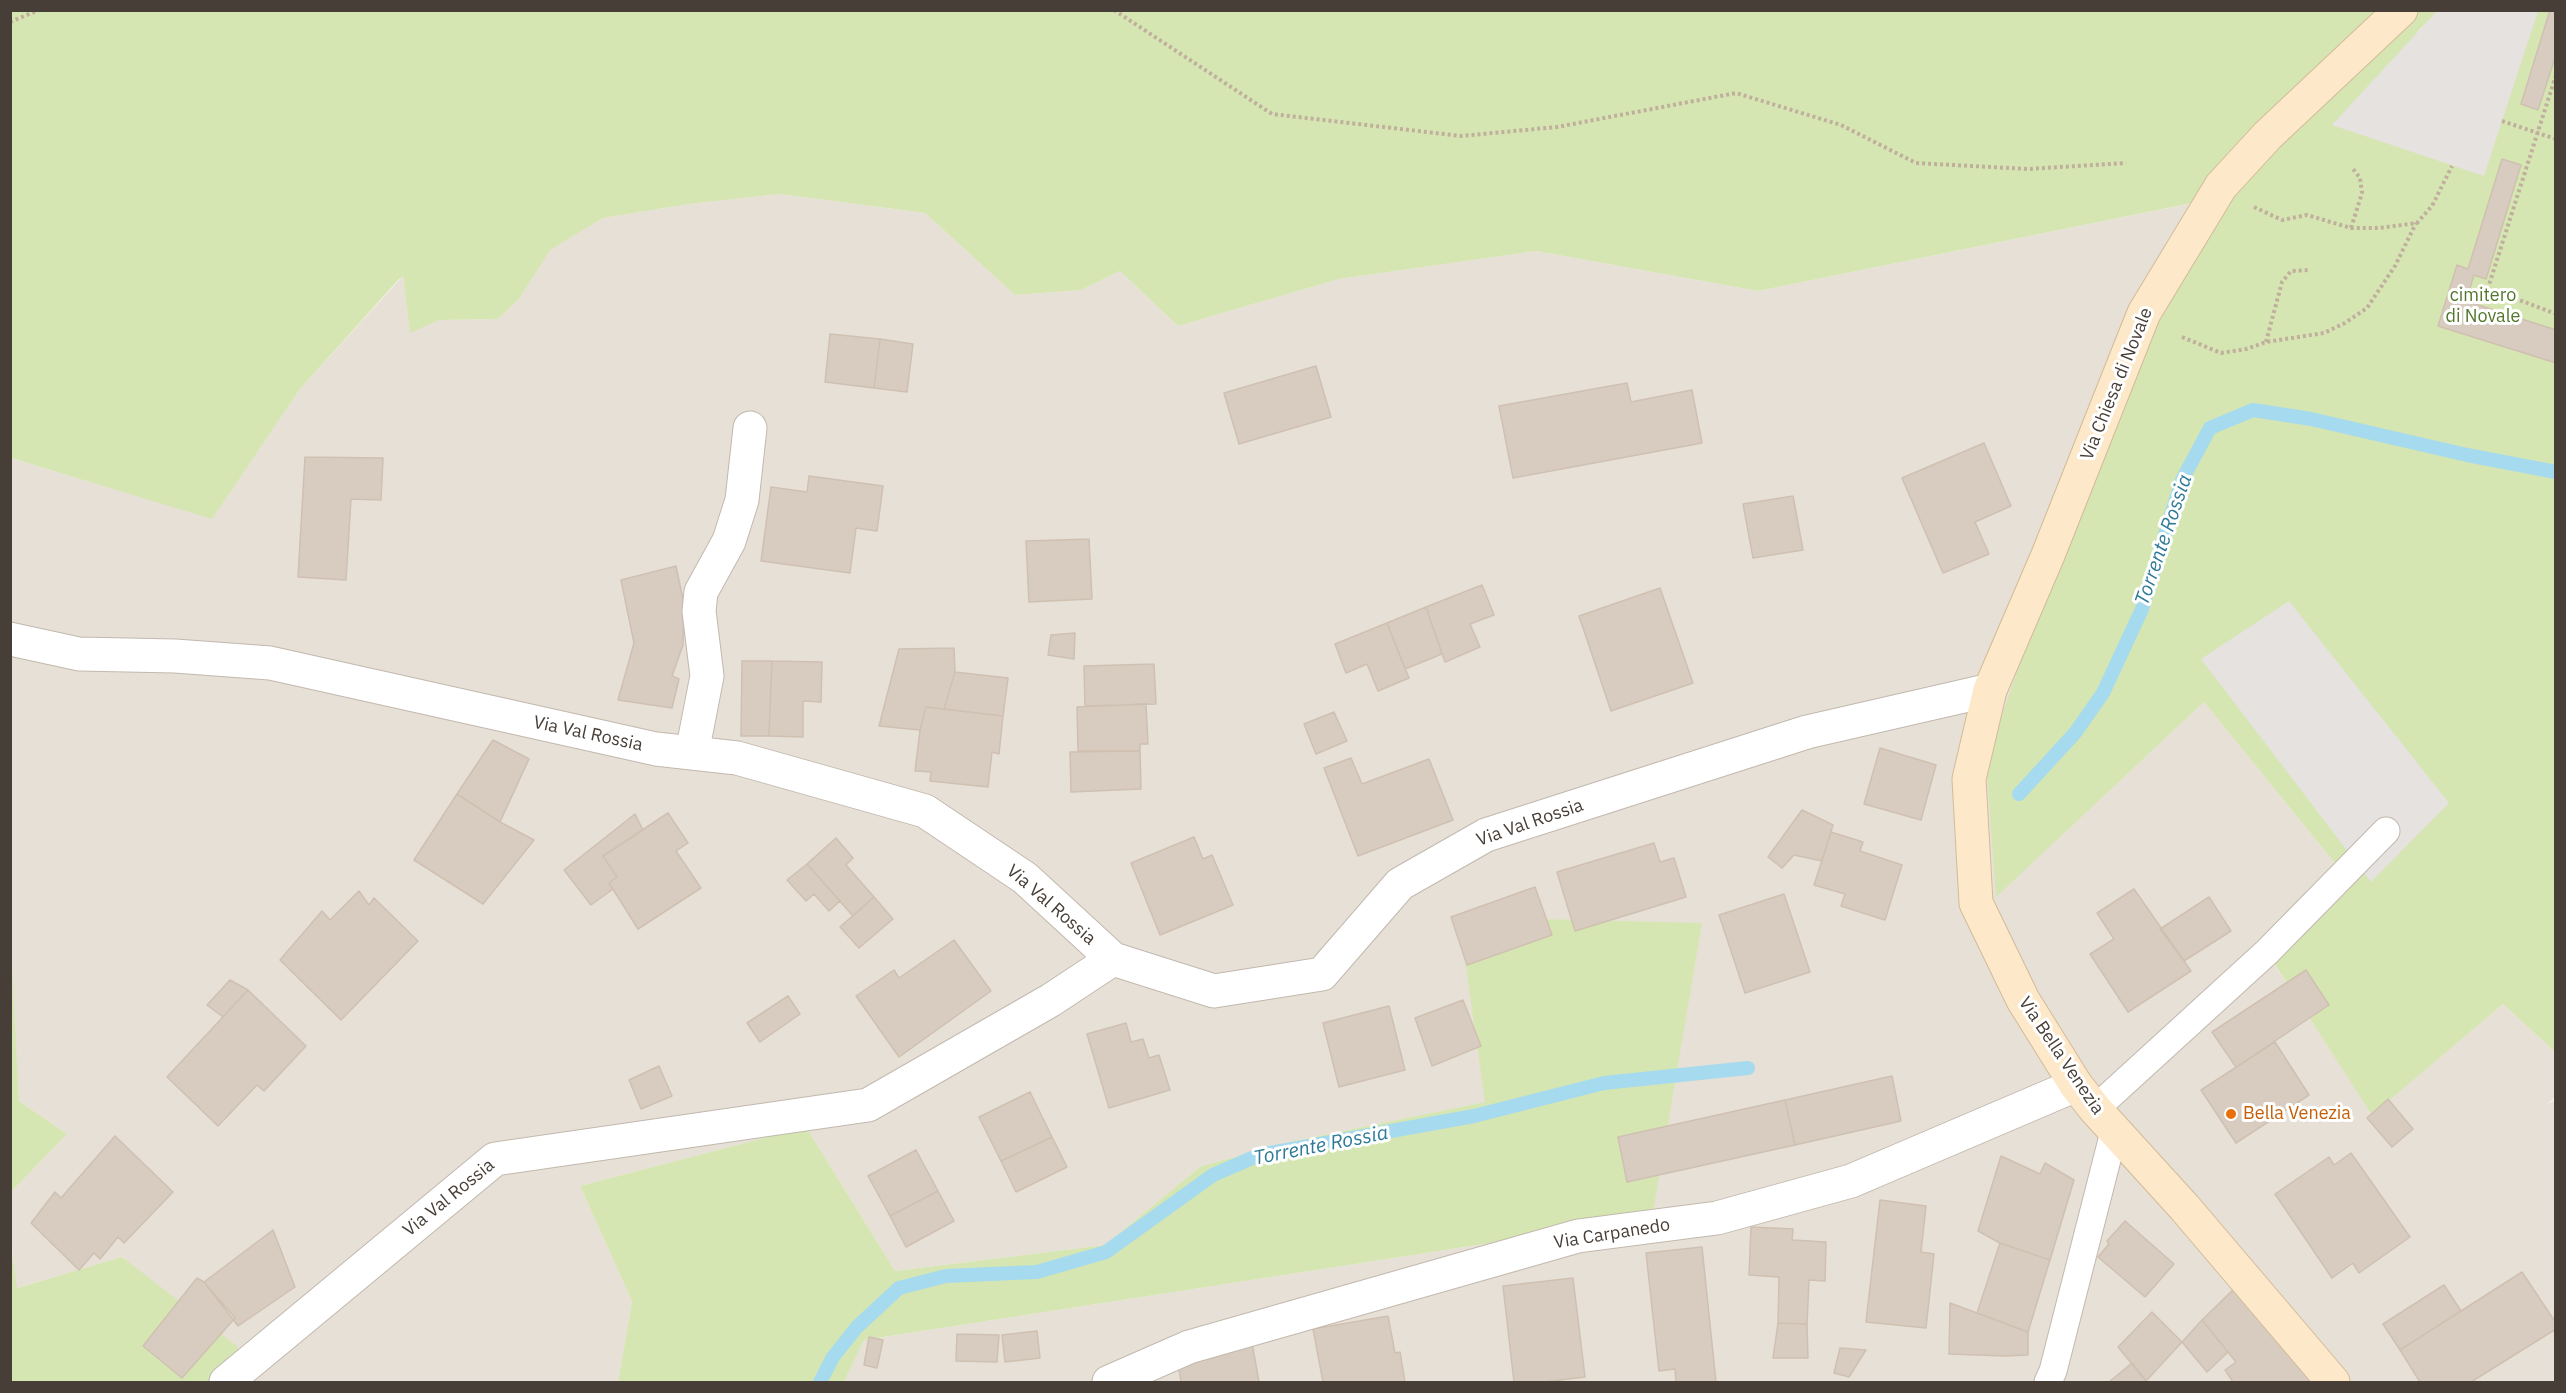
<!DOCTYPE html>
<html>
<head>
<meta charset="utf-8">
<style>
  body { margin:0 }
  #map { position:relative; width:2566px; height:1393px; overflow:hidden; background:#f3efe8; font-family:"IBM Plex Sans",sans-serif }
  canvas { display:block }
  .frame { position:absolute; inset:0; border:12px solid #473e37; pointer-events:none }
</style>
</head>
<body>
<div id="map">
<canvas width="2566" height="1393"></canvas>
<div class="frame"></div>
</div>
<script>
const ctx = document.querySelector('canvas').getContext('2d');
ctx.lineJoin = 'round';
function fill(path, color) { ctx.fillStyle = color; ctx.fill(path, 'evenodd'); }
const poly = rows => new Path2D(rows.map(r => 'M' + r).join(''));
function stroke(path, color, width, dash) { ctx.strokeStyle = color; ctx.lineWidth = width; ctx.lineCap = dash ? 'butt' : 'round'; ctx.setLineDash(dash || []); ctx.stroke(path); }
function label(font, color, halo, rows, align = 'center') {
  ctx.font = font + ' "IBM Plex Sans",sans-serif'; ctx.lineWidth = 6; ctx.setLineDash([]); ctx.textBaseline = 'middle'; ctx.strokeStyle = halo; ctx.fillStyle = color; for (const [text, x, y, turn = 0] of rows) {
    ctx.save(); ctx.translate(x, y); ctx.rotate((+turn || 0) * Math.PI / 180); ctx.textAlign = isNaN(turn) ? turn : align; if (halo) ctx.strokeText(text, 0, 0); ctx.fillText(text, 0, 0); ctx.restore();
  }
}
fill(poly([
  [780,194,925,213,1015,295,1081,290,1120,271,1178,326,1339,279,1536,251,1758,291,2228,196,1996,896,2204,702,2338,867,2259,941,2372,1114,2503,1004,2555,1052,2555,1097,2547,1104,2555,1101,2555,1382,844,1382,864,1340,1652,1218,1459,917,1486,1102,1299,1140,1201,1166,1105,1245,895,1271,806,1127,580,1186,632,1301,618,1382,238,1382,123,1257,16,1288,11,1239,11,1192,67,1134,19,1101,10,949,10,458,212,518,300,389,403,276,410,332,439,320,498,319,519,299,549,250,603,218,689,204]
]), '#e7e0d6');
fill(poly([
  [10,11,2438,11,2417,32,2537,11,2555,11,2555,1052,2503,1004,2372,1115,2259,940,2338,867,2204,702,1996,897,1986,760,2150,298,2227,196,1758,291,1536,251,1339,279,1178,326,1120,271,1081,290,1015,295,925,213,780,194,689,204,603,218,550,250,519,299,498,319,439,320,410,333,403,276,398,280,300,389,212,519,11,458],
  [1459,917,1702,923,1652,1218,864,1340,844,1382,618,1382,632,1301,580,1186,806,1127,895,1271,1105,1245,1201,1166,1299,1140,1485,1102],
  [11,949,19,1101,67,1134,11,1192],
  [10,1239,17,1288,122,1257,238,1347,238,1382,11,1382]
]), '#d6e6b2');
fill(poly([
  [2438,10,2538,11,2484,176,2332,125],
  [2289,601,2449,803,2371,882,2201,659]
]), '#e5e2e0');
stroke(poly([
  [2019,794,2075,733,2103,693,2142,609,2182,480,2210,428,2253,410,2311,419,2467,455,2556,472],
  [820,1382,833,1357,857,1327,899,1288,946,1276,1037,1272,1106,1252,1213,1175,1259,1155,1474,1116,1604,1083,1748,1068]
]), '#a6daee', 14);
const building = poly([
  [2550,10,2556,10,2556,55,2538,110,2521,104,2550,10],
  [2502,159,2521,165,2486,279,2474,275,2466,301,2556,330,2556,363,2438,326,2457,265,2468,269,2502,159],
  [830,334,880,339,874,388,825,382,830,334],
  [880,339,913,344,907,392,874,388,880,339],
  [1316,366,1331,417,1239,444,1224,393,1316,366],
  [1627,383,1631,402,1692,390,1702,443,1513,478,1499,406,1627,383],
  [1984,443,2011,506,1975,522,1989,554,1943,573,1902,478,1984,443],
  [305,457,383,458,381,500,351,499,346,580,298,577,305,457],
  [809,476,883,486,877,531,856,528,850,573,761,561,771,487,807,492,809,476],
  [1793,496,1803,550,1753,558,1743,504,1793,496],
  [1089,539,1092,599,1029,602,1026,541,1089,539],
  [676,566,684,604,683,645,672,676,679,679,672,708,618,700,634,643,621,580,676,566],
  [1482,585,1494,615,1470,624,1480,647,1445,662,1426,607,1482,585],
  [1660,588,1693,683,1611,711,1579,616,1660,588],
  [1426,607,1442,654,1405,669,1387,623,1426,607],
  [1387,623,1409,678,1378,691,1367,664,1346,673,1335,644,1387,623],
  [1075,633,1074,659,1048,655,1051,635,1075,633],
  [954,648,955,672,944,709,926,707,920,730,879,726,899,649,954,648],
  [742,661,772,661,769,736,741,736,742,661],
  [772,661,822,662,821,702,803,701,803,737,769,736,772,661],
  [1154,664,1156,704,1085,706,1084,666,1154,664],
  [955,672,1008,678,1003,716,944,709,955,672],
  [1146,704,1148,744,1140,744,1140,751,1078,751,1077,707,1146,704],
  [926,707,1003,716,999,754,992,752,988,787,930,781,931,772,915,771,920,730,926,707],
  [1334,712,1347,741,1316,754,1304,724,1334,712],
  [493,740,529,759,500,822,457,794,493,740],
  [1880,748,1936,765,1921,820,1864,804,1880,748],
  [1140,751,1141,789,1071,792,1070,752,1140,751],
  [1351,758,1362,784,1429,759,1453,820,1358,856,1324,768,1351,758],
  [457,794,500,822,534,840,483,904,414,860,457,794],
  [1802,810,1833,825,1822,861,1794,855,1782,868,1768,857,1802,810],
  [668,813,688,843,676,851,701,888,638,929,609,883,617,877,603,856,668,813],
  [635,814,643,830,603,856,617,877,609,883,613,889,591,905,564,870,635,814],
  [1831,832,1863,842,1860,851,1902,865,1885,920,1841,906,1845,894,1814,885,1831,832],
  [1194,837,1203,859,1212,855,1233,905,1160,935,1131,863,1194,837],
  [836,838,853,858,846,865,874,897,853,916,807,864,836,838],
  [1654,843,1660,862,1674,858,1686,897,1575,931,1557,872,1654,843],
  [807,864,840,901,829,911,814,894,806,901,787,880,807,864],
  [1535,887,1552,935,1467,965,1451,917,1535,887],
  [2134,889,2191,971,2128,1012,2090,954,2114,939,2097,913,2134,889],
  [359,891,369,905,374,898,418,941,341,1020,280,960,322,911,330,920,359,891],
  [1784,894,1810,972,1745,993,1719,915,1784,894],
  [874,897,893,919,859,948,840,927,874,897],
  [2209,897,2231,931,2184,961,2160,929,2209,897],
  [954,940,991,991,899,1057,856,996,894,970,899,978,954,940],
  [2306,970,2329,1005,2236,1067,2212,1032,2306,970],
  [230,980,248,990,223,1017,207,1005,230,980],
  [248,990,306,1046,264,1091,257,1085,218,1126,167,1077,248,990],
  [788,996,800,1014,760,1042,747,1023,788,996],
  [1463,1000,1481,1046,1432,1066,1415,1018,1463,1000],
  [1389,1006,1405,1070,1339,1087,1323,1023,1389,1006],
  [1126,1023,1131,1042,1143,1039,1149,1058,1159,1055,1170,1090,1109,1108,1087,1034,1126,1023],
  [2275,1042,2309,1095,2236,1143,2201,1090,2275,1042],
  [659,1066,672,1096,641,1109,629,1080,659,1066],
  [1892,1076,1901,1121,1795,1145,1785,1100,1892,1076],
  [1030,1092,1052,1137,1001,1161,979,1117,1030,1092],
  [2388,1099,2413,1129,2392,1147,2367,1118,2388,1099],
  [1785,1100,1795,1145,1627,1182,1618,1137,1785,1100],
  [115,1136,173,1192,124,1243,118,1237,100,1259,94,1253,79,1270,31,1223,55,1192,61,1198,115,1136],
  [1052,1137,1067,1167,1016,1192,1001,1161,1052,1137],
  [916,1150,938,1191,890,1216,868,1176,916,1150],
  [2351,1153,2410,1237,2359,1273,2353,1263,2332,1278,2275,1194,2329,1157,2334,1165,2351,1153],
  [2001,1156,2040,1174,2045,1163,2074,1180,2050,1260,2000,1243,1978,1231,2001,1156],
  [938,1191,954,1221,906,1247,890,1216,938,1191],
  [1880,1200,1926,1206,1921,1252,1934,1254,1926,1328,1866,1322,1880,1200],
  [2125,1221,2174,1264,2145,1297,2098,1257,2109,1244,2107,1241,2125,1221],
  [1751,1227,1793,1229,1792,1240,1826,1242,1825,1281,1809,1280,1807,1324,1778,1323,1779,1277,1749,1275,1751,1227],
  [273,1230,295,1287,238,1326,204,1282,273,1230],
  [2000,1243,2050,1260,2028,1332,1977,1313,2000,1243],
  [1702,1247,1716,1382,1676,1382,1675,1369,1659,1371,1646,1253,1702,1247],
  [2522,1272,2556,1323,2556,1329,2471,1382,2420,1382,2400,1350,2522,1272],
  [197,1278,204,1282,235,1318,182,1378,143,1346,197,1278],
  [1573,1278,1585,1377,1544,1382,1514,1382,1503,1286,1573,1278],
  [2444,1285,2461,1311,2400,1350,2383,1324,2444,1285],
  [2235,1288,2318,1382,2233,1382,2225,1370,2236,1362,2202,1320,2235,1288],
  [1950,1303,2028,1332,2028,1355,2005,1356,1949,1354,1950,1303],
  [2152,1312,2182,1342,2146,1381,2118,1347,2152,1312],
  [1388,1316,1395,1353,1400,1352,1405,1382,1323,1382,1313,1329,1388,1316],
  [2202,1320,2228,1352,2207,1372,2182,1342,2202,1320],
  [1778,1323,1807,1324,1808,1358,1773,1358,1778,1323],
  [1037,1331,1040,1358,1005,1362,1002,1335,1037,1331],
  [957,1334,999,1335,997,1362,956,1361,957,1334],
  [869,1337,883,1340,877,1368,864,1365,869,1337],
  [1252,1343,1259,1382,1181,1382,1177,1356,1252,1343],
  [1840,1348,1866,1350,1849,1377,1834,1373,1840,1348],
  [2132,1363,2147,1382,2109,1382,2132,1363]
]);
fill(building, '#d8ccc1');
stroke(building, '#cfc0b1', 1.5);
const service = poly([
  [2095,1109,2267,952,2386,831],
  [2048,1382,2053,1371,2114,1132]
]);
const minor = poly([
  [10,639,79,654,175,656,270,663,656,749,737,758,925,811,1025,878,1113,959,1214,991,1322,974,1400,884,1486,835,1807,732,1990,690],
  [692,753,707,676,699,611,701,592,729,541,742,500,750,428],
  [226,1382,495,1159,868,1105,1051,1000,1113,959],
  [1109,1382,1189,1347,1578,1236,1717,1218,1851,1181,2076,1085]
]);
const secondary = poly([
  [2333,1382,2185,1208,2095,1109,2076,1085,2023,1000,1976,903,1969,779,1990,690,2048,555,2144,313,2221,186,2268,135,2401,10]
]);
stroke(service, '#c2b8ae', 29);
stroke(minor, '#c2b8ae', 35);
stroke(secondary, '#d2bb99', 35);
stroke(poly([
  [1114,10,1272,114,1461,136,1557,127,1736,93,1841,125,1916,163,2028,169,2126,163],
  [10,22,39,10],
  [2556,75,2488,288,2556,314],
  [2502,121,2556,139],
  [2254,207,2282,220,2307,215,2351,228,2379,228,2417,223,2432,206,2452,166],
  [2351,228,2362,193,2360,178,2353,169],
  [2182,337,2221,353,2246,349,2266,342,2324,333,2345,323,2367,308,2395,266,2416,223],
  [2266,342,2282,282,2291,271,2310,270]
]), '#c0af9d', 4, [3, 3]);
stroke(service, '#fff', 27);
stroke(minor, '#fff', 33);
stroke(secondary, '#fde9c9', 33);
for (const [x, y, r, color] of [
  [2231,1114,6,"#e8710a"]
]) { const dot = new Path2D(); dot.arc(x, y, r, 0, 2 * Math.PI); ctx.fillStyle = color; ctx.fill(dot); stroke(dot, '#fff', 2); }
label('18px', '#52772c', '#fff', [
  ["cimitero",2483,296],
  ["di Novale",2483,317]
]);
label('18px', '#473e37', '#fff', [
  ["Via Chiesa di Novale",2117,384,-68],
  ["Via Val Rossia",588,734,12],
  ["Via Val Rossia",1530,823,-19],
  ["Via Val Rossia",1051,905,41],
  ["Via Bella Venezia",2061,1056,56],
  ["Via Val Rossia",449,1198,-39],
  ["Via Carpanedo",1612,1234,-9]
]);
label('18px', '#c56008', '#fff', [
  ["Bella Venezia",2243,1114]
], 'left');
label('italic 20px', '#2e7a98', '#fff', [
  ["Torrente Rossia",2164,540,-71],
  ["Torrente Rossia",1321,1146,-11]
]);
</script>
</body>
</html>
